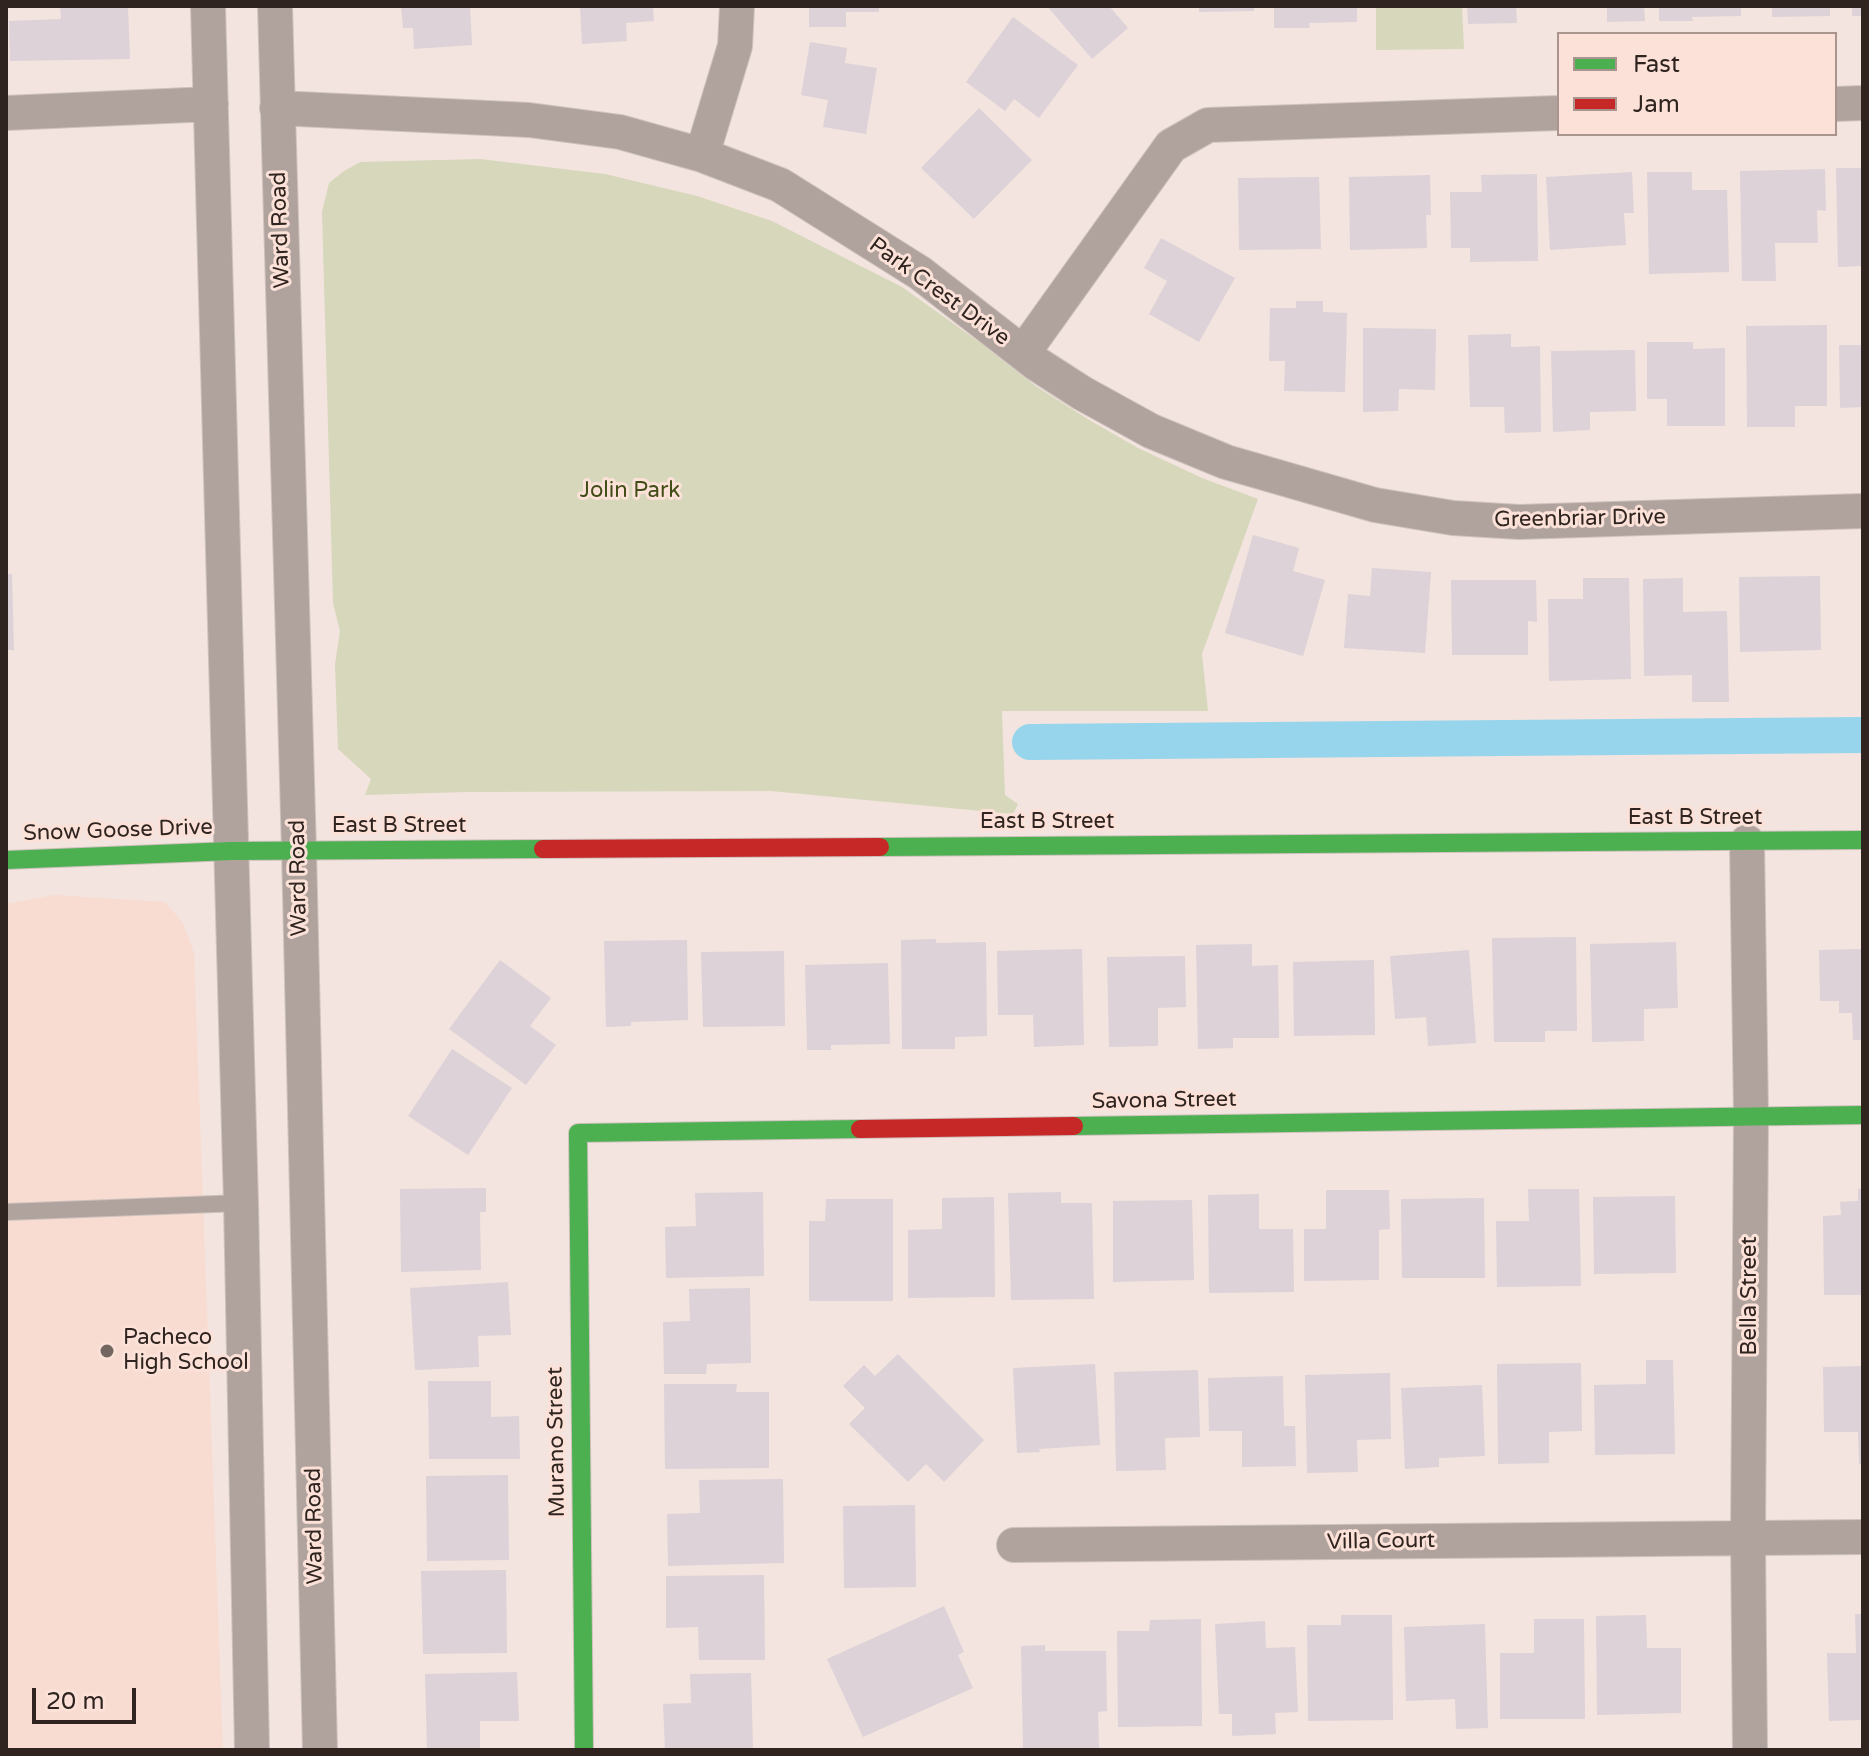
<!DOCTYPE html>
<html>
<head>
<meta charset="utf-8">
<style>
  body { margin:0 }
  #map { position:relative; width:1869px; height:1756px; overflow:hidden; background:#f3e4df; font-family:"Varela Round",sans-serif }
  canvas { display:block }
  .frame { position:absolute; inset:0; border:8px solid #2f241f; pointer-events:none }
  .legend { position:absolute; left:1557px; top:32px; width:280px; height:104px; box-sizing:border-box; background:#fbe1d7; border:2px solid #a9958d; margin:0; padding:10px 14px; list-style:none; font-size:24px; color:#2f241f }
  .legend li { display:flex; align-items:center; gap:16px; height:40px }
  .legend b { width:40px; border:2px solid #a9958d }
  .scale { position:absolute; left:32px; top:1688px; width:104px; height:36px; box-sizing:border-box; border:4px solid #2f241f; border-top:0; padding-left:10px; font-size:24px; line-height:28px; white-space:nowrap; color:#2f241f; -webkit-text-stroke:6px #fbe1d7; paint-order:stroke }
</style>
</head>
<body>
<div id="map">
<canvas width="1869" height="1756"></canvas>
<div class="frame"></div>
<ul class="legend">
<li><b style="height:10px;background:#4caf50"></b>Fast</li>
<li><b style="height:10px;background:#c62828"></b>Jam</li>
</ul>
<div class="scale">20 m</div>
</div>
<script>
const ctx = document.querySelector('canvas').getContext('2d');
ctx.lineJoin = 'round';
function fill(path, color) { ctx.fillStyle = color; ctx.fill(path, 'evenodd'); }
const poly = rows => new Path2D(rows.map(r => 'M' + r).join(''));
function stroke(path, color, width, dash) { ctx.strokeStyle = color; ctx.lineWidth = width; ctx.lineCap = dash ? 'butt' : 'round'; ctx.setLineDash(dash || []); ctx.stroke(path); }
function label(font, color, halo, rows, align = 'center') {
  ctx.font = font + ' "Varela Round",sans-serif'; ctx.lineWidth = 6; ctx.setLineDash([]); ctx.textBaseline = 'middle'; ctx.strokeStyle = halo; ctx.fillStyle = color; for (const [text, x, y, turn = 0] of rows) {
    ctx.save(); ctx.translate(x, y); ctx.rotate((+turn || 0) * Math.PI / 180); ctx.textAlign = isNaN(turn) ? turn : align; if (halo) ctx.strokeText(text, 0, 0); ctx.fillText(text, 0, 0); ctx.restore();
  }
}
fill(poly([
  [54,895,165,902,183,923,194,953,223,1750,6,1750,6,904]
]), '#f8dcd1');
fill(poly([
  [1376,6,1462,6,1464,49,1376,50],
  [480,159,605,174,697,196,772,221,902,287,982,344,1037,387,1091,421,1138,448,1202,478,1258,499,1202,654,1208,711,1002,711,1005,795,1018,804,1013,814,771,791,466,792,365,795,371,779,338,749,335,664,340,631,333,603,322,212,329,183,344,171,360,162]
]), '#d6d7bb');
stroke(poly([
  [1030,742,1863,735]
]), '#97d5ec', 36);
fill(poly([
  [60,6,128,6,130,59,10,61,9,21,61,19],
  [401,6,470,6,472,45,414,49,413,28,403,28],
  [580,6,653,6,654,21,626,23,627,41,582,44],
  [809,6,879,6,879,12,846,12,846,27,809,27],
  [1047,6,1109,6,1128,28,1092,59],
  [1199,6,1254,6,1254,11,1199,12],
  [1274,6,1357,6,1357,22,1309,23,1310,28,1274,28],
  [1467,6,1516,6,1517,23,1468,24],
  [1607,6,1644,6,1645,21,1607,22],
  [1659,6,1741,6,1741,16,1692,17,1693,21,1659,21],
  [1772,6,1830,6,1830,16,1772,17],
  [1852,6,1863,6,1863,16,1852,16],
  [1013,17,1078,65,1039,118,1014,99,1005,111,966,82],
  [810,42,847,48,845,63,877,68,866,134,823,127,828,100,801,95],
  [979,108,1032,160,974,219,921,168],
  [1836,168,1863,168,1863,266,1838,267],
  [1825,169,1826,211,1817,210,1818,243,1775,243,1776,281,1742,281,1740,171],
  [1632,172,1634,213,1624,213,1626,245,1550,250,1546,177],
  [1647,172,1692,172,1692,190,1727,190,1729,272,1649,274],
  [1537,174,1538,261,1470,262,1470,248,1451,248,1450,192,1482,192,1481,175],
  [1430,175,1431,215,1426,215,1427,248,1350,250,1349,177],
  [1319,177,1321,249,1239,250,1238,178],
  [1161,238,1235,278,1199,342,1149,314,1167,281,1144,268],
  [1296,301,1323,301,1323,312,1347,313,1345,392,1284,391,1285,361,1269,361,1270,308,1296,308],
  [1827,325,1827,406,1795,406,1795,427,1747,427,1746,326],
  [1363,328,1436,329,1435,390,1399,389,1398,411,1363,412],
  [1511,334,1511,347,1540,346,1541,432,1505,433,1504,407,1470,407,1468,335],
  [1647,342,1693,342,1693,349,1725,348,1725,426,1667,426,1667,399,1647,399],
  [1839,345,1863,345,1863,407,1840,408],
  [1635,350,1636,411,1590,412,1590,430,1553,432,1551,351],
  [1253,535,1299,548,1293,571,1325,580,1303,656,1225,633],
  [1372,568,1431,572,1425,653,1344,648,1348,594,1370,596],
  [6,574,12,574,14,650,6,650],
  [1820,576,1821,650,1740,652,1739,577],
  [1583,578,1629,578,1631,679,1549,681,1548,599,1583,599],
  [1683,578,1683,612,1727,611,1729,702,1692,702,1692,675,1644,676,1643,579],
  [1451,580,1536,580,1537,622,1528,621,1528,655,1452,655],
  [1576,937,1577,1031,1545,1031,1545,1042,1494,1042,1492,938],
  [936,939,936,943,986,942,987,1036,955,1037,955,1049,902,1049,901,940],
  [687,940,688,1020,631,1022,631,1026,606,1027,604,941],
  [1676,942,1678,1008,1644,1009,1644,1041,1592,1042,1590,944],
  [1252,944,1252,966,1278,965,1279,1038,1233,1038,1233,1048,1198,1049,1196,945],
  [1082,949,1084,1045,1034,1047,1033,1015,998,1015,997,951],
  [1863,949,1863,1040,1853,1040,1852,1013,1839,1013,1839,1001,1820,1001,1819,950],
  [1469,950,1476,1043,1428,1046,1426,1017,1395,1019,1390,956],
  [784,951,785,1026,703,1027,701,952],
  [1185,956,1186,1007,1158,1008,1158,1046,1109,1047,1107,957],
  [500,960,551,998,530,1026,556,1045,526,1085,449,1029],
  [1374,960,1375,1035,1294,1036,1293,962],
  [888,963,890,1044,831,1045,831,1050,807,1050,805,965],
  [452,1049,512,1088,468,1155,408,1116],
  [486,1188,486,1212,480,1212,481,1270,401,1272,400,1189],
  [1528,1189,1579,1189,1581,1286,1497,1287,1496,1221,1529,1221],
  [1858,1189,1863,1189,1863,1295,1824,1295,1823,1216,1841,1215,1840,1202,1858,1201],
  [1326,1190,1389,1190,1390,1229,1379,1230,1379,1280,1304,1281,1304,1229,1326,1229],
  [763,1192,764,1276,666,1278,665,1227,696,1226,695,1193],
  [1061,1192,1061,1203,1092,1203,1094,1299,1011,1300,1008,1193],
  [1259,1194,1259,1229,1293,1229,1294,1292,1209,1293,1208,1195],
  [1675,1196,1676,1273,1594,1274,1593,1197],
  [994,1197,995,1297,908,1298,908,1230,942,1229,942,1198],
  [1484,1198,1485,1278,1402,1278,1401,1199],
  [826,1199,893,1199,893,1301,809,1301,809,1221,825,1221],
  [1192,1200,1194,1280,1113,1282,1113,1201],
  [508,1282,511,1335,478,1336,479,1367,415,1370,410,1288],
  [750,1288,751,1363,707,1364,706,1374,664,1374,663,1322,690,1321,689,1289],
  [898,1354,984,1440,944,1482,926,1464,908,1482,849,1424,865,1408,843,1386,864,1365,875,1376],
  [1646,1360,1673,1360,1675,1454,1595,1455,1594,1385,1646,1384],
  [1581,1363,1582,1431,1549,1432,1549,1463,1498,1464,1497,1364],
  [1095,1364,1100,1445,1039,1449,1040,1452,1017,1453,1013,1368],
  [1863,1366,1863,1464,1859,1464,1858,1432,1824,1432,1823,1367],
  [1198,1370,1200,1437,1165,1438,1166,1470,1116,1471,1114,1372],
  [1390,1373,1391,1439,1357,1440,1358,1472,1307,1473,1305,1375],
  [1283,1376,1284,1426,1295,1426,1296,1466,1242,1467,1242,1431,1209,1431,1208,1378],
  [428,1381,491,1381,491,1417,519,1416,520,1459,429,1459],
  [664,1384,737,1384,736,1392,769,1392,769,1468,665,1469],
  [1482,1385,1485,1456,1439,1458,1439,1467,1405,1469,1401,1388],
  [508,1475,509,1560,427,1561,426,1476],
  [783,1479,784,1563,668,1566,667,1514,700,1513,699,1480],
  [915,1505,916,1587,844,1588,843,1506],
  [506,1570,507,1653,423,1654,421,1571],
  [764,1575,765,1660,699,1660,698,1627,666,1628,666,1576],
  [944,1606,964,1652,958,1655,973,1688,863,1737,827,1659],
  [1855,1614,1863,1614,1863,1720,1829,1721,1827,1653,1856,1653],
  [1341,1615,1392,1615,1393,1720,1308,1721,1307,1625,1341,1625],
  [1646,1615,1647,1648,1681,1648,1681,1713,1597,1715,1596,1616],
  [1201,1619,1202,1726,1118,1727,1117,1631,1149,1631,1150,1620],
  [1534,1619,1584,1619,1585,1719,1500,1719,1500,1653,1534,1653],
  [1265,1621,1266,1648,1295,1647,1298,1712,1275,1713,1276,1734,1232,1736,1232,1714,1219,1714,1215,1624],
  [1485,1624,1488,1728,1456,1729,1455,1699,1406,1701,1404,1627],
  [1045,1645,1045,1651,1106,1651,1107,1711,1098,1712,1099,1748,1023,1749,1021,1646],
  [517,1672,519,1721,480,1721,480,1750,427,1750,425,1674],
  [751,1673,753,1750,665,1750,663,1704,691,1703,690,1674]
]), '#dcd2d7');
const lane = poly([
  [6,1212,241,1203]
]);
const street = poly([
  [208,6,241,1203,252,1750],
  [275,6,299,851,320,1750],
  [1835,104,1863,103],
  [277,108,529,120,620,132,702,155,780,185,920,273,1037,364,1082,393,1151,431,1226,462,1375,505,1453,518,1519,522,1863,511],
  [6,113,211,104],
  [702,155,735,46,737,6],
  [1023,353,1171,146,1208,125,1559,113],
  [1747,842,1751,1116,1748,1538,1750,1750],
  [1014,1545,1863,1537]
]);
const fast = poly([
  [880,847,1863,840],
  [6,860,232,851,543,849],
  [1074,1126,1863,1115],
  [584,1750,578,1133,860,1129]
]);
const jam = poly([
  [543,849,880,847],
  [860,1129,1074,1126]
]);
stroke(lane, '#cec2be', 18);
stroke(street, '#cec2be', 36);
stroke(fast, '#cec2be', 20);
stroke(jam, '#cec2be', 20);
stroke(lane, '#b0a39e', 16);
stroke(street, '#b0a39e', 34);
stroke(fast, '#4caf50', 18);
stroke(jam, '#c62828', 18);
for (const [x, y, r, color] of [
  [107,1351,8,"#746762"]
]) { const dot = new Path2D(); dot.arc(x, y, r, 0, 2 * Math.PI); ctx.fillStyle = color; ctx.fill(dot); stroke(dot, '#fbe1d7', 3); }
label('22px', '#2f241f', '#fbe1d7', [
  ["Ward Road",281,230,-92],
  ["Park Crest Drive",939,292,36],
  ["Greenbriar Drive",1580,519,-1],
  ["East B Street",1695,818],
  ["East B Street",1047,822],
  ["East B Street",399,826],
  ["Snow Goose Drive",118,831,-2],
  ["Ward Road",299,878,-91],
  ["Savona Street",1164,1101,-1],
  ["Bella Street",1750,1296,-90],
  ["Murano Street",557,1442,-91],
  ["Ward Road",315,1526,-91],
  ["Villa Court",1381,1542,-1]
]);
label('22px', '#404d16', '#fbe1d7', [
  ["Jolin Park",630,491]
]);
label('22px', '#2f241f', '#fbe1d7', [
  ["Pacheco",123,1338],
  ["High School",123,1363]
], 'left');
</script>
</body>
</html>
